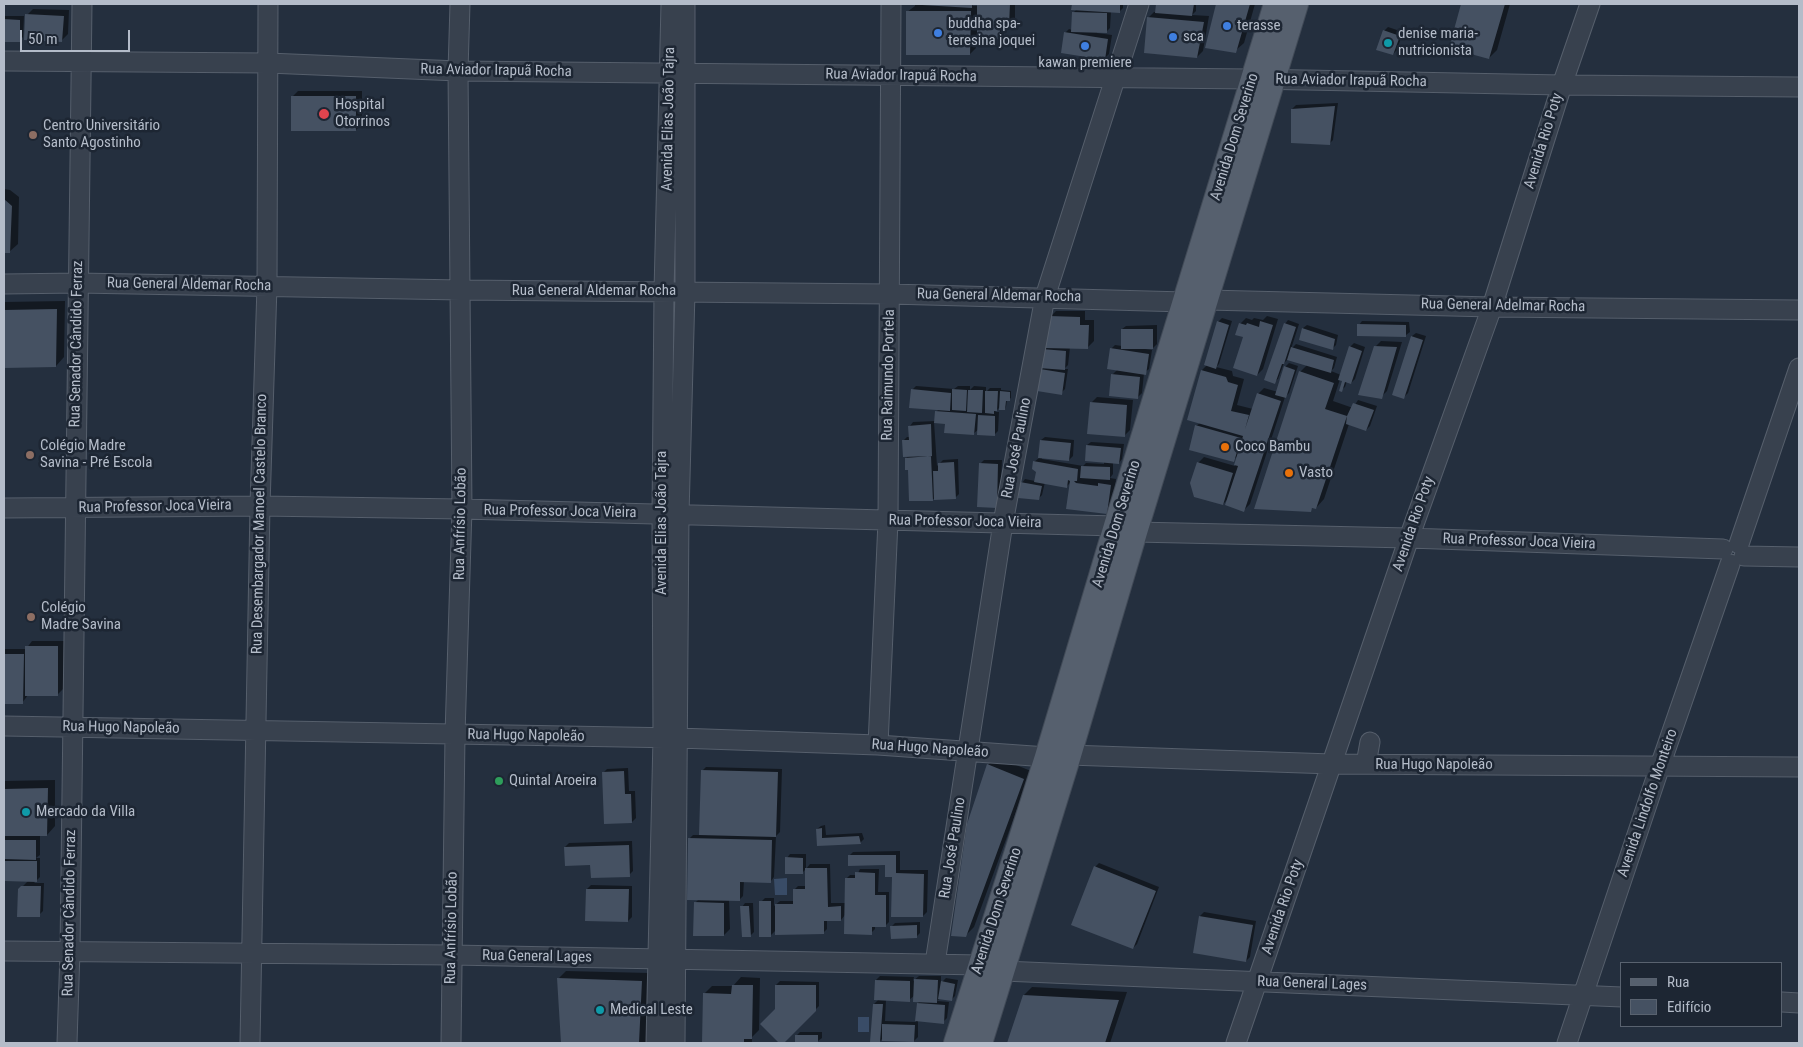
<!DOCTYPE html>
<html>
<head>
<meta charset="utf-8">
<style>
  body { margin:0 }
  #map { position:relative; width:1803px; height:1047px; overflow:hidden; background:#242f3e; font-family:"Roboto Condensed",sans-serif }
  canvas { display:block }
  .frame { position:absolute; inset:0; border:5px solid #b4bcc9; pointer-events:none }
  .legend { position:absolute; left:1620px; top:962px; width:162px; height:65px; box-sizing:border-box; background:#1d2633; border:1px solid #59626f; margin:0; padding:6px 9px; list-style:none; font-size:15px; color:#b4bcc9 }
  .legend li { display:flex; align-items:center; gap:10px; height:25px }
  .legend b { width:25px; border:1px solid #59626f }
  .scale { position:absolute; left:20px; top:30px; width:110px; height:22px; box-sizing:border-box; border:2px solid #b4bcc9; border-top:0; padding-left:6px; font-size:15px; line-height:18px; white-space:nowrap; color:#b4bcc9; -webkit-text-stroke:4px #1d2633; paint-order:stroke }
</style>
</head>
<body>
<div id="map">
<canvas width="1803" height="1047"></canvas>
<div class="frame"></div>
<ul class="legend">
<li><b style="height:6px;background:#56606e"></b>Rua</li>
<li><b style="height:14px;background:#455162"></b>Edifício</li>
</ul>
<div class="scale">50 m</div>
</div>
<script>
const ctx = document.querySelector('canvas').getContext('2d');
ctx.lineJoin = 'round';
function fill(path, color) { ctx.fillStyle = color; ctx.fill(path, 'evenodd'); }
const poly = rows => new Path2D(rows.map(r => 'M' + r).join(''));
function stroke(path, color, width, dash) { ctx.strokeStyle = color; ctx.lineWidth = width; ctx.lineCap = dash ? 'butt' : 'round'; ctx.setLineDash(dash || []); ctx.stroke(path); }
function label(font, color, halo, rows, align = 'center') {
  ctx.font = font + ' "Roboto Condensed",sans-serif'; ctx.lineWidth = 5; ctx.setLineDash([]); ctx.textBaseline = 'middle'; ctx.strokeStyle = halo; ctx.fillStyle = color; for (const [text, x, y, turn = 0] of rows) {
    ctx.save(); ctx.translate(x, y); ctx.rotate((+turn || 0) * Math.PI / 180); ctx.textAlign = isNaN(turn) ? turn : align; if (halo) ctx.strokeText(text, 0, 0); ctx.fillText(text, 0, 0); ctx.restore();
  }
}
fill(poly([
  [787,878,787,895,775,895,774,879],
  [858,1017,869,1017,869,1032,858,1032]
]), '#394c67');
fill(poly([
  [915,4,974,4,972,6,978,6,978,4,1015,4,1015,19,1006,26,1006,31,999,38,976,39,976,48,970,54,907,12,915,6],
  [1073,4,1123,4,1123,8,1119,12,1111,11,1110,28,1106,32,1097,31,1097,33,1112,35,1109,54,1105,58,1065,33,1069,29,1072,30,1073,13,1077,9,1072,9],
  [1157,4,1196,4,1196,11,1192,15,1209,16,1203,51,1197,57,1148,18,1154,12,1157,12],
  [1217,4,1255,4,1244,43,1235,51,1206,47],
  [1463,4,1510,4,1497,50,1489,58,1450,47],
  [33,9,69,10,68,34,62,40,27,15],
  [4,16,24,16,23,37,19,41,4,41],
  [1388,27,1403,32,1397,50,1393,54,1384,31],
  [298,91,362,91,362,124,356,130,292,97],
  [1338,103,1333,140,1329,144,1292,109,1296,105],
  [4,189,10,190,19,197,18,244,9,252,4,252],
  [65,301,64,357,56,366,4,366,4,302],
  [1056,311,1085,311,1085,320,1094,320,1094,341,1088,347,1070,347,1068,365,1064,369,1068,369,1065,389,1061,393,1041,370,1044,367,1041,367,1046,335,1049,331,1050,317],
  [1267,316,1278,319,1263,369,1257,375,1240,324,1246,318,1252,320,1254,318,1263,320],
  [1222,318,1232,321,1219,364,1216,367,1232,371,1233,376,1244,379,1237,405,1253,409,1258,394,1264,388,1278,392,1285,367,1289,363,1298,366,1289,393,1285,397,1250,504,1244,510,1229,498,1223,504,1198,463,1204,457,1235,466,1238,456,1233,460,1196,426,1200,423,1188,419,1202,370,1207,365,1218,322],
  [1288,320,1299,324,1291,349,1296,344,1337,357,1334,368,1331,371,1341,375,1350,347,1354,343,1365,347,1355,379,1351,383,1347,381,1345,387,1341,390,1343,380,1340,379,1333,401,1353,408,1358,400,1377,406,1370,426,1366,430,1349,424,1324,499,1316,508,1314,507,1310,510,1300,372,1307,365,1288,359,1284,363,1278,379,1274,382,1285,324],
  [1362,321,1409,322,1410,332,1406,335,1359,325],
  [1157,325,1157,344,1153,348,1146,348,1145,349,1152,350,1149,369,1144,373,1142,393,1138,397,1112,375,1118,369,1111,349,1115,345,1122,346,1122,329,1126,326],
  [1307,325,1338,335,1336,345,1332,349,1300,339,1303,328],
  [1416,333,1426,336,1408,393,1404,397,1412,336],
  [1381,341,1402,342,1387,391,1381,397,1375,347],
  [916,386,954,389,958,386,970,386,970,390,974,386,986,387,986,392,990,388,1001,388,1001,390,1011,391,1011,398,1007,400,1006,407,1005,409,1001,406,995,412,999,412,998,431,994,435,979,429,973,434,946,423,934,422,937,466,943,460,958,459,959,494,955,498,932,499,910,469,906,458,909,456,903,441,907,437,910,437,910,426,913,422,936,421,936,412,939,409,912,390],
  [1097,397,1133,400,1130,430,1124,436,1091,403],
  [1045,437,1074,440,1073,456,1069,460,1042,457,1042,459,1083,466,1086,463,1104,464,1104,461,1087,445,1091,442,1124,444,1122,459,1119,463,1113,462,1113,474,1110,478,1116,479,1113,507,1107,513,1071,482,1067,486,1045,482,1042,495,1038,499,1022,483,1025,479,1035,481,1037,472,1034,462,1039,458,1041,440],
  [984,460,1002,460,1000,503,996,507,980,464],
  [32,641,64,641,63,689,57,695,28,695,22,703,4,703,4,649,26,649],
  [996,757,1031,771,974,927,965,936,988,765],
  [706,767,782,769,780,832,776,836,774,877,771,881,744,881,743,896,740,899,729,899,730,929,724,935,695,903,699,899,689,839,693,835,700,835,702,771],
  [628,768,629,791,635,791,636,818,632,822,603,773,607,769],
  [55,780,55,826,47,835,40,835,40,855,36,858,40,858,40,877,34,883,44,883,43,911,39,915,19,890,29,880,4,880,4,860,5,858,4,858,4,838,6,835,4,835,4,781],
  [825,825,826,835,862,833,864,839,860,843,818,845,817,829,821,826],
  [632,841,633,871,629,875,591,864,565,847,569,843],
  [900,851,900,870,928,870,927,912,923,916,893,876,887,864,849,856,853,852],
  [790,854,806,854,806,869,810,864,830,864,831,903,845,903,846,879,850,875,857,875,860,869,879,869,878,892,889,892,889,922,885,926,875,926,875,929,871,933,845,915,841,920,827,920,827,929,823,933,776,930,770,936,761,902,765,898,774,898,774,906,780,901,795,901,794,890,798,886,806,886,806,869,802,873,787,858],
  [1099,863,1159,887,1137,944,1133,948,1095,867],
  [4,883,5,883,4,912],
  [591,885,632,886,632,917,628,921,587,889],
  [745,903,753,903,754,932,750,936,742,907],
  [1204,912,1256,921,1250,957,1246,961,1194,952,1200,916],
  [920,922,920,933,916,937,892,926,895,923],
  [566,971,650,973,647,1043,563,1043,558,979],
  [880,976,914,977,913,981,919,976,941,976,941,983,946,978,958,980,955,996,951,1000,940,998,937,1001,949,1002,947,1018,943,1022,918,1020,918,1037,914,1041,883,1038,880,1041,874,1004,879,999,876,980],
  [915,995,920,1001,918,1003,916,1022,885,1021,886,1000,909,1000],
  [741,977,760,978,759,1030,752,1037,752,1043,703,1043,704,994,712,986,733,986],
  [780,981,819,982,819,1006,782,1043,780,1043,761,1024,776,1009,776,985],
  [1032,987,1127,992,1110,1043,1009,1043,1024,995],
  [800,1032,822,1032,822,1038,818,1041,797,1035]
]), '#0007');
fill(poly([
  [922,4,972,4,972,8,922,5],
  [977,4,1010,4,1009,26,1000,28,1000,39,977,40],
  [1072,4,1120,4,1120,13,1071,10],
  [1156,4,1194,4,1192,16,1155,13],
  [1216,4,1250,4,1236,53,1205,48],
  [1461,4,1505,4,1489,59,1449,48],
  [906,11,971,11,970,55,906,55],
  [1072,12,1107,13,1107,33,1071,32],
  [25,14,64,16,62,42,24,40],
  [1147,17,1204,22,1197,58,1144,53],
  [4,19,20,20,20,42,4,42],
  [1383,30,1400,36,1393,55,1376,50],
  [1064,32,1108,39,1105,60,1061,53],
  [291,96,356,96,356,131,291,131],
  [1335,106,1330,145,1291,143,1291,109],
  [4,199,12,206,10,253,4,253],
  [57,309,56,367,4,368,4,310],
  [1049,316,1080,317,1080,325,1089,325,1088,349,1044,348,1044,334,1048,334],
  [1217,321,1229,325,1216,369,1204,365],
  [1260,321,1273,325,1257,376,1233,368,1243,337,1235,335,1239,323,1246,325,1247,323,1259,327],
  [1284,323,1296,327,1284,364,1282,364,1275,384,1264,380],
  [1357,324,1406,325,1406,337,1357,336],
  [1302,328,1335,339,1333,350,1299,340],
  [1121,329,1153,329,1153,349,1121,349],
  [1411,336,1423,340,1404,399,1392,395],
  [1349,346,1362,351,1351,384,1345,382,1342,392,1339,391,1342,381,1338,380],
  [1374,346,1397,347,1382,399,1358,395],
  [1291,347,1334,360,1331,373,1287,360],
  [1110,348,1149,354,1146,375,1107,369],
  [1042,349,1066,351,1065,370,1039,368],
  [1284,366,1295,370,1286,398,1275,395],
  [1040,369,1065,373,1062,395,1037,391],
  [1201,370,1226,377,1228,382,1238,385,1231,411,1249,415,1245,429,1257,393,1281,401,1244,512,1225,505,1238,466,1234,465,1243,436,1187,420],
  [1299,371,1334,383,1325,409,1347,416,1353,403,1374,410,1366,431,1346,424,1347,416,1316,509,1312,508,1311,512,1254,509],
  [1111,374,1140,377,1138,399,1109,396],
  [911,389,951,393,950,411,909,408],
  [952,389,967,390,966,411,952,410],
  [968,390,983,390,982,413,967,412],
  [985,391,998,391,997,411,994,411,994,414,985,413],
  [1000,391,1010,392,1010,401,1006,401,1005,410,999,410],
  [1090,402,1127,405,1125,437,1087,434],
  [935,411,976,414,974,435,944,433,945,424,934,423],
  [978,415,995,416,995,436,977,435],
  [931,424,932,456,903,457,902,440,909,440,908,426],
  [1195,425,1241,438,1234,462,1189,450],
  [1040,440,1071,443,1069,461,1038,458],
  [1086,445,1121,448,1119,464,1085,461],
  [931,456,933,501,909,501,908,470,905,470,905,458],
  [1033,461,1078,469,1077,481,1074,481,1076,483,1098,486,1098,483,1111,485,1107,514,1066,509,1070,481,1068,480,1067,488,1034,482,1036,472,1032,469],
  [954,462,956,499,934,500,933,471,938,471,938,463],
  [1197,462,1233,473,1223,505,1194,497,1190,483],
  [979,463,998,464,997,508,977,507],
  [1081,466,1110,467,1110,480,1080,478],
  [1020,482,1042,486,1039,500,1018,498],
  [25,646,58,646,58,696,25,696],
  [4,654,24,654,23,704,4,704],
  [987,764,1024,779,966,937,951,936,967,824],
  [701,770,778,772,776,837,699,835],
  [624,771,625,794,631,794,632,823,604,824,602,772],
  [48,788,47,836,4,836,4,789],
  [822,828,822,838,859,836,861,844,817,846,816,829],
  [688,838,772,840,771,883,740,882,740,901,687,900],
  [4,840,36,840,36,860,4,859],
  [629,845,630,877,591,878,590,865,565,866,564,847],
  [848,855,896,855,896,873,924,874,923,917,891,917,892,877,885,877,885,865,848,866],
  [785,857,803,858,803,874,785,874],
  [4,861,37,861,37,882,4,881],
  [1094,866,1156,891,1133,949,1071,925],
  [805,868,827,868,828,907,841,906,841,921,824,921,824,934,775,935,775,904,793,904,793,889,805,889],
  [855,872,875,873,875,895,886,895,886,927,872,927,872,935,844,934,845,878,855,878],
  [21,886,41,886,40,917,17,917,18,889],
  [586,889,629,889,628,922,585,921],
  [759,901,771,901,771,937,759,937],
  [694,902,724,903,724,936,693,936],
  [740,906,749,906,751,937,742,937],
  [1199,916,1253,925,1246,962,1193,953],
  [917,925,917,938,891,939,890,926],
  [557,978,642,981,639,1043,561,1043],
  [914,979,938,980,937,1003,913,1002],
  [875,980,910,981,910,1002,874,1000],
  [941,981,955,984,952,1001,938,999],
  [732,985,753,985,752,1039,744,1039,744,1043,702,1043,703,993,731,994],
  [775,985,816,985,816,1011,784,1043,779,1043,760,1024,775,1009],
  [1023,995,1119,1000,1105,1043,1007,1043],
  [917,1003,945,1005,944,1024,915,1021],
  [873,1004,883,1004,880,1042,870,1042],
  [882,1024,915,1025,914,1042,882,1041],
  [795,1035,818,1035,818,1043,795,1042]
]), '#455162');
const minor = poly([
  [4,61,268,63,458,71,1253,79,1562,85,1799,87],
  [4,284,78,283,461,290,890,294,1185,302],
  [1207,300,1492,307,1799,310],
  [4,508,260,506,462,509,1116,526],
  [1135,532,1409,538,1723,549],
  [1739,544,1799,368],
  [1744,556,1799,557],
  [4,726,678,738,878,745,1047,757],
  [878,745,888,521,891,4],
  [1069,755,1332,764,1799,767],
  [1366,764,1370,742],
  [4,951,452,955,980,965],
  [935,963,1003,523,1045,297,1139,4],
  [1003,971,1622,997],
  [1782,1002,1799,1003],
  [67,1043,70,951,82,4],
  [250,1043,260,506,267,286,268,4],
  [451,1043,455,735,462,509,458,71,460,4],
  [656,1043,663,737,662,514,664,291,671,4],
  [675,1043,679,515,685,292,685,4],
  [1236,1043,1409,538,1492,307,1562,85,1590,4],
  [1567,1043,1660,766,1730,564]
]);
const major = poly([
  [956,1043,1047,757,1116,526,1276,4],
  [980,1043,1069,755,1135,532,1296,4]
]);
stroke(minor, '#565f6c', 21);
stroke(major, '#414a57', 26);
stroke(minor, '#38414e', 19);
stroke(major, '#56606e', 24);
for (const [x, y, r, color] of [
  [1227,26,5,"#3f7fe0"],
  [938,33,5,"#3f7fe0"],
  [1173,37,5,"#3f7fe0"],
  [1388,43,5,"#0f9aa8"],
  [1085,46,5,"#3f7fe0"],
  [324,114,6,"#e0444e"],
  [33,135,5,"#8d6e63"],
  [1225,447,5,"#e8710a"],
  [30,455,5,"#8d6e63"],
  [1289,473,5,"#e8710a"],
  [31,617,5,"#8d6e63"],
  [499,781,5,"#2e9e5b"],
  [26,812,5,"#0f9aa8"],
  [600,1010,5,"#0f9aa8"]
]) { const dot = new Path2D(); dot.arc(x, y, r, 0, 2 * Math.PI); ctx.fillStyle = color; ctx.fill(dot); stroke(dot, '#1d2633', 2); }
label('15px', '#b4bcc9', '#1d2633', [
  ["buddha spa-",948,24],
  ["teresina joquei",948,41],
  ["terasse",1237,26],
  ["denise maria-",1398,34],
  ["nutricionista",1398,51],
  ["sca",1183,37],
  ["kawan premiere",1085,63,"center"],
  ["Hospital",335,105],
  ["Otorrinos",335,122],
  ["Centro Universitário",43,126],
  ["Santo Agostinho",43,143],
  ["Colégio Madre",40,446],
  ["Savina - Pré Escola",40,463],
  ["Coco Bambu",1235,447],
  ["Vasto",1299,473],
  ["Colégio",41,608],
  ["Madre Savina",41,625],
  ["Quintal Aroeira",509,781],
  ["Mercado da Villa",36,812],
  ["Medical Leste",610,1010]
], 'left');
label('15px', '#b4bcc9', '#1d2633', [
  ["Rua Aviador Irapuã Rocha",496,71,1],
  ["Rua Aviador Irapuã Rocha",901,76,1],
  ["Rua Aviador Irapuã Rocha",1351,81,1],
  ["Avenida Elias João Tajra",669,119,-89],
  ["Avenida Dom Severino",1235,137,-73],
  ["Avenida Rio Poty",1544,141,-73],
  ["Rua General Aldemar Rocha",189,285,1],
  ["Rua General Aldemar Rocha",594,291],
  ["Rua General Aldemar Rocha",999,296,1],
  ["Rua General Adelmar Rocha",1503,306,1],
  ["Rua Senador Cândido Ferraz",77,344,-89],
  ["Rua Raimundo Portela",889,375,-89],
  ["Rua José Paulino",1017,448,-79],
  ["Rua Professor Joca Vieira",155,507,-1],
  ["Rua Professor Joca Vieira",560,512,1],
  ["Rua Professor Joca Vieira",965,522,1],
  ["Avenida Elias João Tajra",662,523,-90],
  ["Rua Desembargador Manoel Castelo Branco",260,524,-89],
  ["Rua Anfrísio Lobão",461,524,-89],
  ["Avenida Dom Severino",1117,524,-73],
  ["Avenida Rio Poty",1414,524,-71],
  ["Rua Professor Joca Vieira",1519,542,2],
  ["Rua Hugo Napoleão",121,728,1],
  ["Rua Hugo Napoleão",526,736,1],
  ["Rua Hugo Napoleão",930,749,4],
  ["Rua Hugo Napoleão",1434,765],
  ["Avenida Lindolfo Monteiro",1648,803,-71],
  ["Rua José Paulino",953,848,-81],
  ["Avenida Rio Poty",1283,907,-71],
  ["Avenida Dom Severino",997,911,-72],
  ["Rua Senador Cândido Ferraz",70,913,-89],
  ["Rua Anfrísio Lobão",452,928,-89],
  ["Rua General Lages",537,957,1],
  ["Rua General Lages",1312,984,2]
]);
</script>
</body>
</html>
